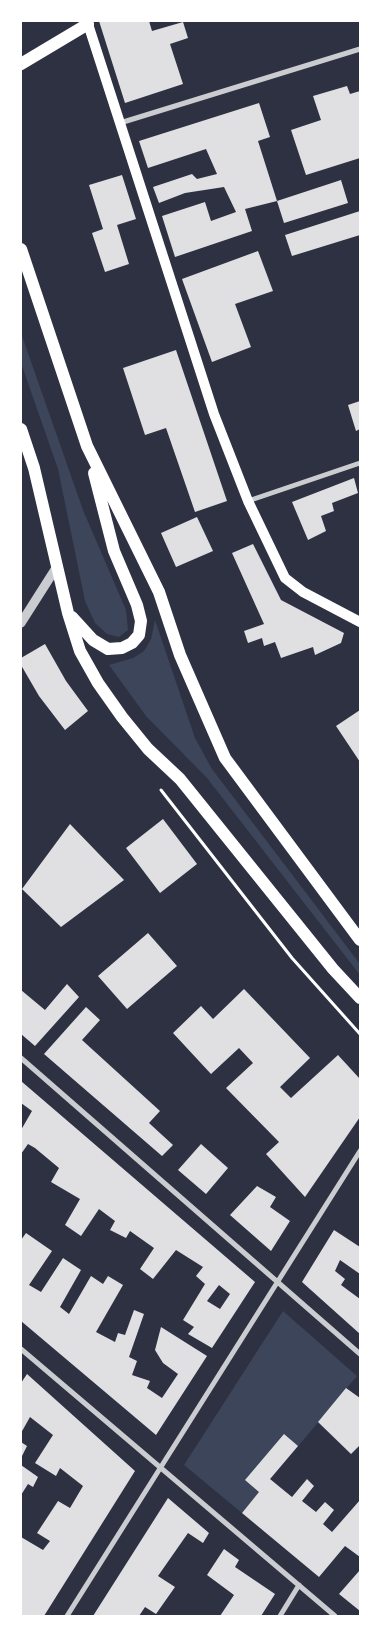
<!DOCTYPE html>
<html>
<head>
<meta charset="utf-8">
<style>
  body { margin:0 }
  #map { position:relative; width:381px; height:1637px; overflow:hidden; background:#2d3142; font-family:Raleway,sans-serif }
  canvas { display:block }
  .frame { position:absolute; inset:0; border:22px solid #fff; pointer-events:none }
</style>
</head>
<body>
<div id="map">
<canvas width="381" height="1637"></canvas>
<div class="frame"></div>
</div>
<script>
const ctx = document.querySelector('canvas').getContext('2d');
ctx.lineJoin = 'round';
function fill(path, color) { ctx.fillStyle = color; ctx.fill(path, 'evenodd'); }
const poly = rows => new Path2D(rows.map(r => 'M' + r).join(''));
function stroke(path, color, width, dash) { ctx.strokeStyle = color; ctx.lineWidth = width; ctx.lineCap = dash ? 'butt' : 'round'; ctx.setLineDash(dash || []); ctx.stroke(path); }
fill(poly([
  [21,333,83,510,126,610,128,630,119,637,107,634,95,623,85,601,58,469,21,363],
  [155,620,195,738,212,769,360,964,360,975,207,778,146,716,109,665,133,658,144,651,151,639],
  [283,1311,357,1376,242,1513,184,1465]
]), '#3c4559');
fill(poly([
  [99,21,149,21,152,31,183,22,188,38,170,44,183,84,125,103],
  [347,86,350,94,360,91,360,158,306,175,291,130,321,120,313,96],
  [259,103,270,137,258,141,277,201,245,209,252,231,175,257,162,216,205,202,211,221,236,212,224,187,185,193,159,203,153,187,192,174,197,179,217,174,206,149,148,168,139,141],
  [122,175,136,219,117,225,129,264,105,272,92,233,103,229,89,185],
  [341,180,348,203,284,223,277,201],
  [360,211,360,235,292,256,285,235],
  [258,251,273,291,235,304,251,347,212,362,182,279],
  [176,350,227,501,195,512,166,428,145,435,123,368],
  [360,401,360,429,356,431,348,405],
  [354,478,358,493,332,503,334,511,321,516,326,531,308,540,292,502],
  [197,517,213,551,176,567,161,533],
  [253,544,281,600,344,633,341,643,315,655,313,647,281,658,275,642,264,646,262,638,248,643,244,631,264,624,232,553],
  [45,644,66,681,88,711,65,730,39,696,21,665,21,658],
  [360,710,360,762,336,726],
  [163,819,197,864,160,893,126,848],
  [70,824,124,880,61,927,22,889],
  [148,933,177,966,127,1009,98,976],
  [67,984,79,997,35,1046,21,1034,21,990,45,1010],
  [244,989,310,1058,280,1087,291,1098,338,1055,360,1079,360,1117,305,1197,266,1154,279,1142,226,1088,253,1063,239,1048,211,1074,173,1033,201,1006,213,1019],
  [86,1007,100,1020,82,1040,160,1111,149,1123,173,1145,162,1156,44,1054],
  [21,1081,255,1282,212,1348,188,1334,194,1327,183,1320,205,1284,196,1276,203,1267,176,1250,153,1279,140,1269,154,1248,130,1231,126,1238,110,1230,115,1221,99,1209,81,1236,65,1225,80,1199,51,1182,59,1168,35,1148,28,1144,21,1154,21,1130,32,1111,21,1103],
  [219,1285,230,1294,220,1309,207,1301],
  [201,1144,228,1168,206,1194,178,1170],
  [257,1186,276,1197,270,1207,290,1221,271,1251,230,1215],
  [334,1230,360,1247,360,1274,340,1260,335,1271,345,1279,341,1285,360,1299,360,1334,302,1282],
  [26,1233,52,1251,29,1285,41,1292,63,1258,81,1270,60,1307,69,1314,91,1276,103,1284,108,1276,123,1285,96,1332,115,1342,118,1333,125,1335,134,1310,144,1314,129,1357,137,1361,132,1375,150,1381,147,1388,162,1398,178,1374,163,1363,155,1350,161,1327,207,1356,156,1435,21,1321,21,1240],
  [27,1374,135,1471,44,1616,21,1616,21,1537,43,1550,50,1541,37,1533,58,1501,70,1508,83,1486,60,1468,56,1476,35,1463,53,1435,30,1417,21,1433,21,1383],
  [346,1388,360,1398,360,1445,351,1454,318,1422],
  [284,1434,298,1446,270,1479,292,1497,307,1479,314,1486,302,1501,316,1512,325,1502,334,1510,323,1524,332,1532,360,1500,360,1557,345,1546,319,1577,242,1513,259,1492,245,1480],
  [21,1442,27,1446,21,1458],
  [21,1465,38,1477,33,1487,28,1484,21,1495],
  [168,1498,209,1533,203,1543,188,1533,158,1576,175,1587,156,1614,145,1607,139,1616,93,1616],
  [224,1549,239,1560,235,1567,275,1594,261,1616,220,1616,234,1595,207,1575],
  [360,1570,360,1611,339,1594]
]), '#e0e0e3');
stroke(poly([
  [161,790,292,958,360,1034]
]), '#fff', 3);
stroke(poly([
  [120,123,360,49],
  [248,501,360,463],
  [21,1058,360,1354],
  [21,1349,335,1616],
  [67,1616,360,1151],
  [280,1616,299,1585]
]), '#caccd0', 5);
stroke(poly([
  [21,623,56,568]
]), '#caccd0', 9);
stroke(poly([
  [88,24,214,414,248,501,285,578,303,592,360,622]
]), '#fff', 10);
stroke(poly([
  [21,64,88,24,87,21],
  [21,249,87,446,159,592,180,655,225,758,360,940],
  [21,429,34,468,68,613,80,651,98,683,122,717,148,749,180,779,333,969,360,998],
  [72,617,93,640,108,649,122,648,132,643,139,635,141,621,137,605,114,551,94,473]
]), '#fff', 12);
</script>
</body>
</html>
